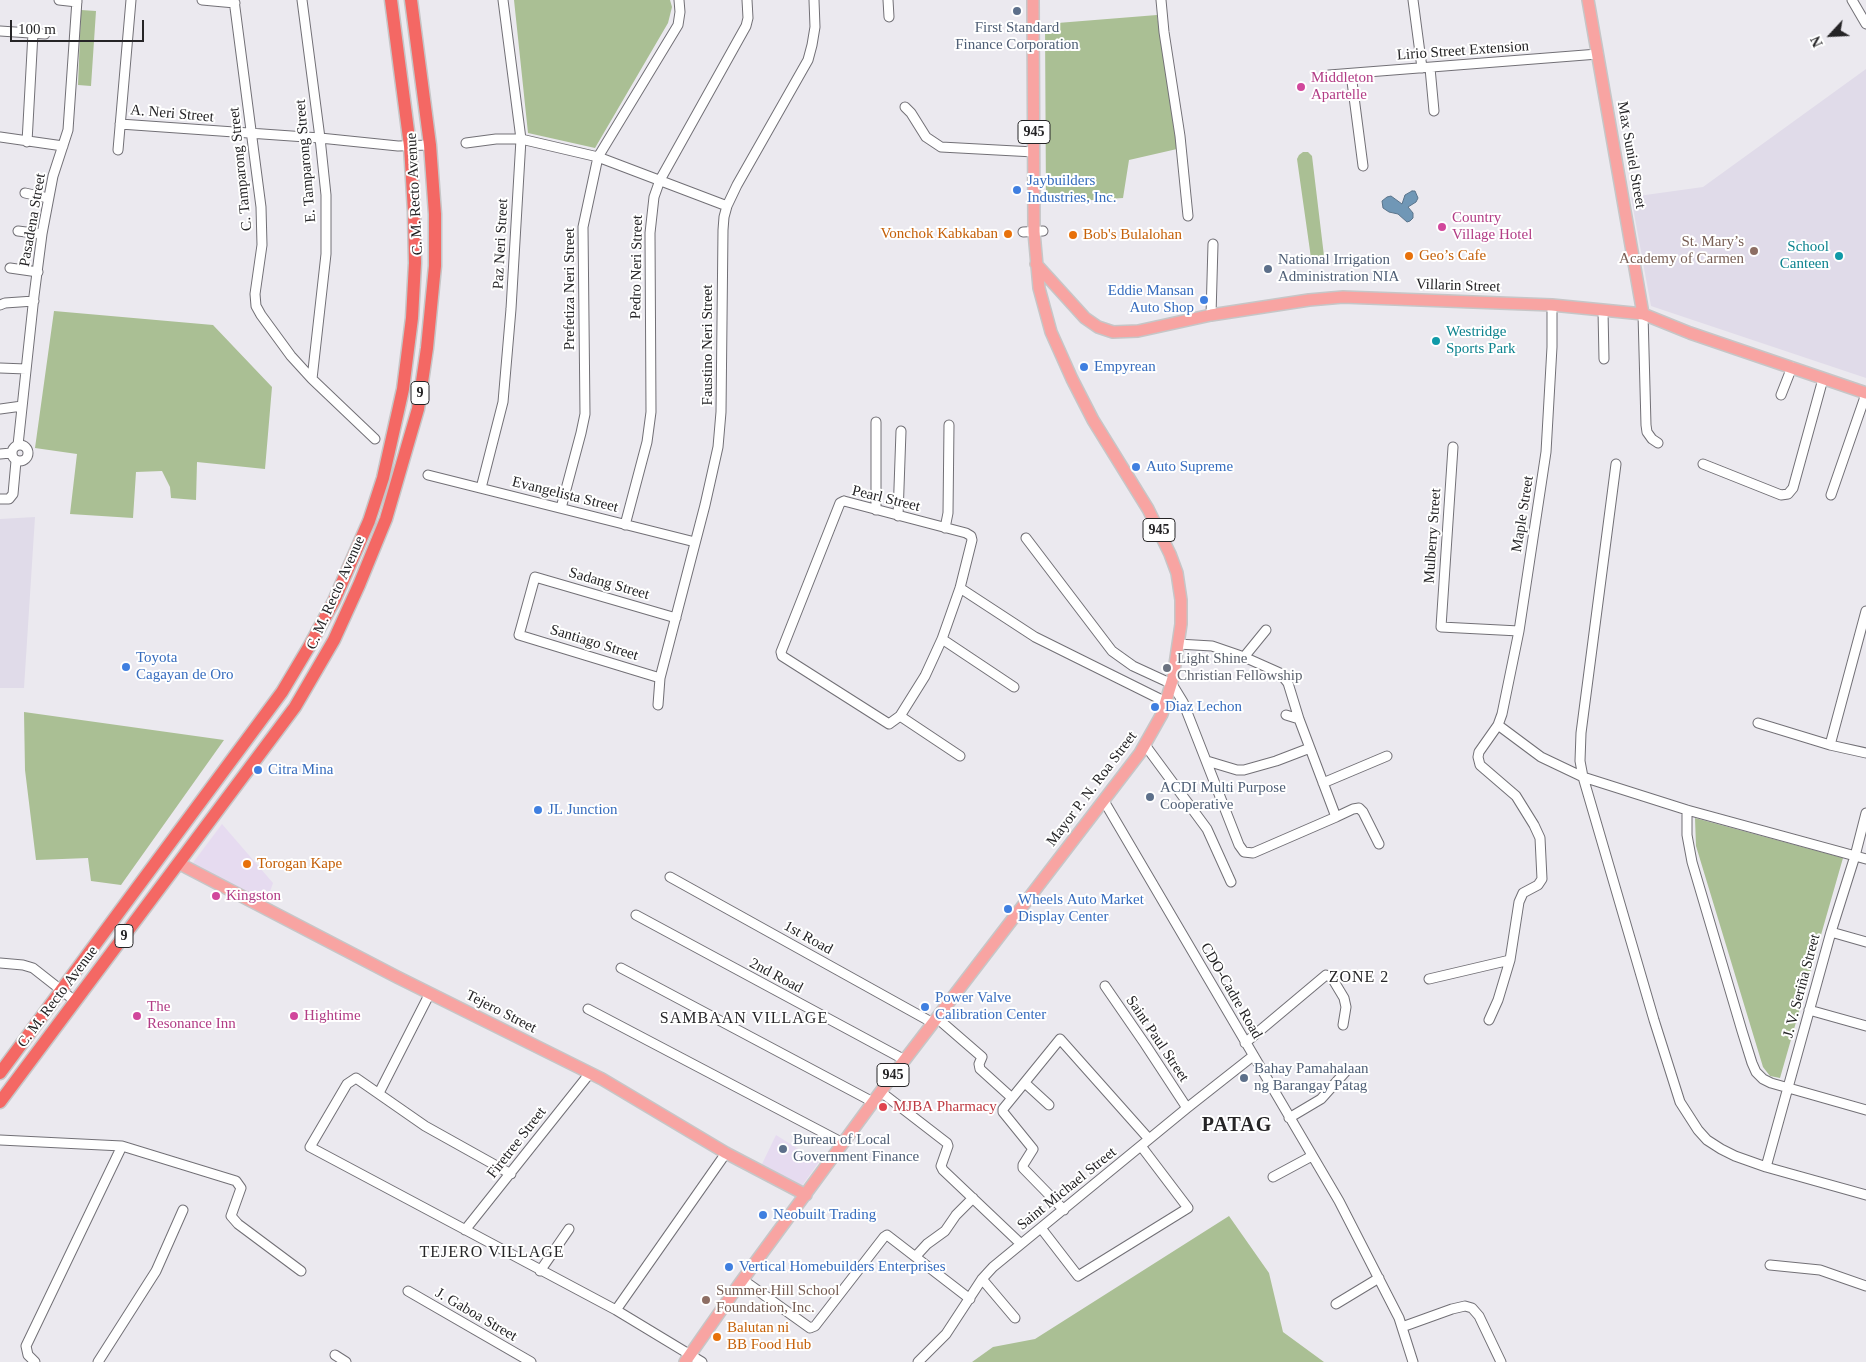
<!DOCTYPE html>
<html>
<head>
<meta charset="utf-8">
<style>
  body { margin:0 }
  #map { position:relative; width:1866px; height:1362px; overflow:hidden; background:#ebe9ef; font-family:"Times New Roman",serif }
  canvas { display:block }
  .north { position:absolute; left:1806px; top:10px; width:50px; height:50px; -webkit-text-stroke:4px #fff; paint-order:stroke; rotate:245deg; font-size:14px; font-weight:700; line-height:20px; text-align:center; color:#252426 }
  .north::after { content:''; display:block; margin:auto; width:18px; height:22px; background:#252426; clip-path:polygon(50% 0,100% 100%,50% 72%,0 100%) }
  .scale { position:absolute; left:10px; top:20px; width:134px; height:22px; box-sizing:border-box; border:2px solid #252426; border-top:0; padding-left:6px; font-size:15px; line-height:18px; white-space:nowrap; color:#252426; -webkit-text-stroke:4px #fff; paint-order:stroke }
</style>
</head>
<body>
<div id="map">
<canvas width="1866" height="1362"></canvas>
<div class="north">N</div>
<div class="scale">100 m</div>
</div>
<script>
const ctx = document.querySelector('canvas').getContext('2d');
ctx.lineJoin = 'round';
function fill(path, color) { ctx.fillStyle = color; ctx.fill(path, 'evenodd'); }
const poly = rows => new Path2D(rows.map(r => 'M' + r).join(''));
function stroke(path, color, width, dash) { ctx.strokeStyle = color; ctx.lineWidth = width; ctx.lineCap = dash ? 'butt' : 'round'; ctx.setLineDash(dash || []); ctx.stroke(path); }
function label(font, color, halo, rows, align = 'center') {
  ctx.font = font + ' "Times New Roman",serif'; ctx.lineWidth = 4; ctx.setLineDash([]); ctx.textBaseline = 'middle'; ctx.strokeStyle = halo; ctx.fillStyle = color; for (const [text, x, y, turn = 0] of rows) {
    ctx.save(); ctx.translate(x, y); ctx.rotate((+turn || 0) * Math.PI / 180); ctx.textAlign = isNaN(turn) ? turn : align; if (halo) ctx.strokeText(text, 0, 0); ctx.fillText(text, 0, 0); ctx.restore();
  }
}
fill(poly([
  [222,824,273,883,266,903,192,864],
  [776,1135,819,1162,801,1187,762,1164]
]), '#e6dbf0');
fill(poly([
  [1866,69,1866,378,1651,306,1631,197,1703,187],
  [35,517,24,688,0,688,0,519]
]), '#e0dbe9');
fill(poly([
  [514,0,670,0,672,7,668,23,595,148,528,133],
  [81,10,96,11,91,86,78,85],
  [1157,15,1177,149,1129,160,1123,198,1046,203,1045,24],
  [1303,152,1308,152,1312,156,1324,256,1311,258,1297,159,1299,155],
  [54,311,213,325,272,387,265,469,197,462,196,500,171,498,170,487,162,471,136,472,133,518,70,514,77,454,35,448],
  [24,712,224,740,121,885,91,881,88,858,36,860,25,770],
  [1695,818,1843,858,1780,1078,1770,1076,1763,1067,1696,846],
  [1229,1216,1269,1273,1283,1332,1324,1362,972,1362,993,1347,1035,1339]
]), '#aabf94');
const water = poly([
  [1412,191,1415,191,1418,198,1416,202,1408,207,1413,213,1413,218,1410,221,1407,222,1398,214,1389,212,1383,208,1382,201,1387,197,1391,196,1402,204,1405,195,1412,191]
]);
fill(water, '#7097b6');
stroke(water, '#5a748b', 1);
const minor = poly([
  [59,0,77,2],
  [202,0,235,3],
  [234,0,261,207,262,245,255,294,256,306,261,315,291,356,312,379,375,439],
  [302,0,320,138,326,195,326,254,312,379],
  [888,0,889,17],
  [1161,0,1164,32,1180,136,1188,216],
  [1413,0,1422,68],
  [1852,0,1866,24],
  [0,31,45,34],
  [1430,68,1434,111],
  [1351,74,1363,166],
  [1329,75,1598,54],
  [905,107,911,113,926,137,941,147,1034,152],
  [120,124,320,138,398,146,430,145],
  [0,137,63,146],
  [27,142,33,33],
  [466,143,496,139,521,139,598,157,727,206],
  [118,150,131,0],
  [25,193,48,198],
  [18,231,42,234],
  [1023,232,1043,231],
  [10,268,38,272],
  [0,305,5,303,34,301],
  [1603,311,1604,359],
  [1643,314,1646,425,1647,432,1652,439,1658,443],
  [1211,315,1213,244],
  [0,368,26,369],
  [1781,395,1792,367],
  [0,409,22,406],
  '12 453a8 8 0 1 1 16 0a8 8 0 1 1-16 0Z',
  [18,445,34,296,42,234,53,176,68,130,77,0],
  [1453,447,1441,627,1519,631],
  [0,454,11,453],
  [1616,464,1581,733,1580,761,1583,777,1654,1020,1680,1102,1698,1130,1707,1140,1721,1149,1735,1156,1766,1167,1866,1195],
  [1703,464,1781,495,1788,494,1793,488,1823,379],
  [428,475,695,542],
  [481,488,503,402,511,309,521,139,503,0],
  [1831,495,1866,394],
  [0,499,9,499,13,494,16,461],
  [844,501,966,533,971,536,972,540,960,588,942,639,925,676,900,716,889,724,782,656,781,652,840,503,844,501],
  [561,508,581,433,585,414,583,227,598,157,678,25,680,12,679,0],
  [876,510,876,422],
  [898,516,901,431],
  [625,525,647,442,651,412,650,233,654,197,660,180,746,26,748,18,747,0],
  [945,528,948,513,949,425],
  [1026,538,1112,651,1133,666,1172,684,1183,702,1239,845,1244,852,1253,853,1336,817,1299,719,1288,683,1280,673,1244,657,1212,646,1178,644],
  [960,588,1035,637,1166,702],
  [942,639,1014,687],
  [1244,657,1266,630],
  [660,678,519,635,535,577,676,618],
  [658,705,660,678,705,505,718,447,721,412,723,230,724,217,727,206,737,185,808,60,812,45,815,27,814,0],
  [1286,715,1299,719],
  [900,716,960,756],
  [1758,723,1830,745,1866,753],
  [1498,725,1541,757,1583,777,1687,810,1866,859],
  [1145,745,1207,829,1231,882],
  [1830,745,1866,611],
  [1207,761,1237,770,1244,770,1276,761,1310,748],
  [1323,783,1387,756],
  [1104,801,1339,1201,1399,1318,1413,1362],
  [1687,810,1687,835,1692,862,1742,1031,1752,1063,1756,1072,1763,1079,1771,1083,1866,1110],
  [1336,817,1353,809,1359,808,1363,812,1379,844],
  [670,877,933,1023],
  [636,915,905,1060],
  [1831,932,1866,942],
  [0,963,23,965,33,968,75,1001],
  [621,968,873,1102],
  [1429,979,1510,960],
  [1105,986,1145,1044,1187,1108],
  [588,1009,843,1143],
  [1809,1010,1866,1026],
  [937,1018,982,1057,979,1064,980,1069,1012,1098,1003,1109,1003,1112,1033,1149,1023,1165,1023,1168,1064,1210],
  [1489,1020,1498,1000,1510,960,1519,902,1523,893,1538,885,1542,879,1540,838,1534,825,1516,796,1480,765,1478,757,1479,752,1498,725,1502,714,1519,631,1546,452,1552,347,1552,305],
  [1245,1043,1326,975,1332,978,1344,998,1346,1007,1343,1025],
  [1025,1083,1049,1105],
  [881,1092,947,1143,948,1146,941,1166,943,1170,1021,1244],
  [379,1093,430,993],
  [1012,1098,1060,1039,1149,1139],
  [1289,1118,1321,1099,1347,1070],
  [0,1140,122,1146,236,1181,241,1188,231,1216,238,1224,301,1271],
  [1766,1167,1831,932,1855,856,1866,813],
  [511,1174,425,1126,356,1078,347,1084,310,1147,616,1310,702,1362],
  [1273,1177,1312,1156],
  [1041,1228,1078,1276,1188,1208,1141,1146],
  [465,1230,590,1073],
  [916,1256,927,1244,945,1231,956,1215,973,1198],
  [1770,1265,1820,1270,1866,1286],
  [540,1271,569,1229],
  [982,1279,1015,1318],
  [743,1280,810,1328,815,1326,884,1237,887,1235,970,1299],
  [408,1291,531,1362],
  [1336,1304,1379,1278],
  [616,1310,726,1153],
  [1402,1327,1452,1309,1465,1306,1472,1308,1479,1316,1501,1362],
  [335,1355,346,1362],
  [35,1362,28,1355,26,1346,122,1146],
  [98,1362,156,1271,183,1210],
  [918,1362,946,1334,982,1279,993,1267,1187,1108,1253,1056]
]);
const major = poly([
  [1588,0,1643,314],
  [1036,264,1085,318,1098,327,1113,332,1138,331,1211,315,1309,300,1343,297,1552,305,1643,314,1690,333,1866,393],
  [180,864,397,977,602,1079,726,1153,806,1195],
  [685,1362,738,1286,890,1079,1140,753,1162,714,1173,678,1181,624,1181,600,1177,573,1170,554,1148,509,1093,420,1072,379,1051,332,1039,288,1034,232,1033,0]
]);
const highway = poly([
  [0,1073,282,692,310,645,334,601,369,521,383,478,403,389,412,318,415,263,414,212,410,146,391,0],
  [0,1102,295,707,334,640,359,585,386,519,418,409,427,348,435,266,435,214,430,145,411,0]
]);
stroke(minor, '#727076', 11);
stroke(major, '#c6c6c7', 14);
stroke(highway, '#c6c6c7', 15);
stroke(minor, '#fff', 9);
stroke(major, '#f8a4a2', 11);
stroke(highway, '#f46864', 12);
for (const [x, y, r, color] of [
  [1017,11,5,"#5c6f8a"],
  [1301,87,5,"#d1479c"],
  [1017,190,5,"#3f7fe0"],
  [1442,227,5,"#d1479c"],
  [1008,234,5,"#e8710a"],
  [1073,235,5,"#e8710a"],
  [1754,251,5,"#8d6e63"],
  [1409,256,5,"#e8710a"],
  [1839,256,5,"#0f9aa8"],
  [1268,269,5,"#5c6f8a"],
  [1204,300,5,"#3f7fe0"],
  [1436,341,5,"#0f9aa8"],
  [1084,367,5,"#3f7fe0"],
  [1136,467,5,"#3f7fe0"],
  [126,667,5,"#3f7fe0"],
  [1167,668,5,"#6b7280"],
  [1155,707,5,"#3f7fe0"],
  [258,770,5,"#3f7fe0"],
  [1150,797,5,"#5c6f8a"],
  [538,810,5,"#3f7fe0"],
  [247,864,5,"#e8710a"],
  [216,896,5,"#d1479c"],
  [1008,909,5,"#3f7fe0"],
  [925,1007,5,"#3f7fe0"],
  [137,1016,5,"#d1479c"],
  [294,1016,5,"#d1479c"],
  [1244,1078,5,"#5c6f8a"],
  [883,1107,5,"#e0444e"],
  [783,1149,5,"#5c6f8a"],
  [763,1215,5,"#3f7fe0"],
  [729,1267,5,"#3f7fe0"],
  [706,1300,5,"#8d6e63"],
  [717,1337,5,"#e8710a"]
]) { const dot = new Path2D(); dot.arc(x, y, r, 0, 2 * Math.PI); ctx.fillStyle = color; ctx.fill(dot); stroke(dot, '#fff', 2); }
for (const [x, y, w] of [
  [1034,132,32],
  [420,393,18],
  [1159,530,32],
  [124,936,18],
  [893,1075,32]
]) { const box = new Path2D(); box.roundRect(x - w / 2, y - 11.5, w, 23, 4); ctx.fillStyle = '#fff'; ctx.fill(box); stroke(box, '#252426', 1); }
label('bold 14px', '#252426', null, [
  ["945",1034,132],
  ["9",420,393],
  ["945",1159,530],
  ["9",124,936],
  ["945",893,1075]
]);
label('15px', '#4e5e75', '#fff', [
  ["First Standard",1017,28,"center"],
  ["Finance Corporation",1017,45,"center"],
  ["National Irrigation",1278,260],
  ["Administration NIA",1278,277],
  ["ACDI Multi Purpose",1160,788],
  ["Cooperative",1160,805],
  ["Bahay Pamahalaan",1254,1069],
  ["ng Barangay Patag",1254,1086],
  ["Bureau of Local",793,1140],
  ["Government Finance",793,1157]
], 'left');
label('15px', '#252426', '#fff', [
  ["Lirio Street Extension",1463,51,-4],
  ["A. Neri Street",172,114,5],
  ["Max Suniel Street",1631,155,80],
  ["E. Tamparong Street",306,161,-95],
  ["C. Tamparong Street",241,169,-96],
  ["C. M. Recto Avenue",415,194,-93],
  ["Pasadena Street",33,220,-80],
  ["Paz Neri Street",501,244,-87],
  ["Pedro Neri Street",637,267,-89],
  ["Villarin Street",1458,286,2],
  ["Prefetiza Neri Street",570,289,-90],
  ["Faustino Neri Street",708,345,-90],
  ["Evangelista Street",565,495,14],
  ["Pearl Street",886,499,14],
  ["Maple Street",1523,514,-81],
  ["Mulberry Street",1433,536,-86],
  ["Sadang Street",609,584,16],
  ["C. M. Recto Avenue",336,593,-66],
  ["Santiago Street",594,643,17],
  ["Mayor P. N. Roa Street",1092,789,-53],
  ["1st Road",808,938,29],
  ["2nd Road",776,976,28],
  ["J. V. Seriña Street",1802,986,-75],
  ["CDO-Cadre Road",1231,991,60],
  ["C. M. Recto Avenue",58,997,-53],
  ["Tejero Street",501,1012,27],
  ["Saint Paul Street",1157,1039,56],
  ["Firetree Street",517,1143,-52],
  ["Saint Michael Street",1067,1189,-39],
  ["J. Gaboa Street",476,1315,30]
]);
label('15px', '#b23c85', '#fff', [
  ["Middleton",1311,78],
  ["Apartelle",1311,95],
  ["Country",1452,218],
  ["Village Hotel",1452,235],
  ["Kingston",226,896],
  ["The",147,1007],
  ["Resonance Inn",147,1024],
  ["Hightime",304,1016]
], 'left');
label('15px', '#366cbe', '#fff', [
  ["Jaybuilders",1027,181],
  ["Industries, Inc.",1027,198],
  ["Eddie Mansan",1194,291,"right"],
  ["Auto Shop",1194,308,"right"],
  ["Empyrean",1094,367],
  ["Auto Supreme",1146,467],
  ["Toyota",136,658],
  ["Cagayan de Oro",136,675],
  ["Diaz Lechon",1165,707],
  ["Citra Mina",268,770],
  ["JL Junction",548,810],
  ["Wheels Auto Market",1018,900],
  ["Display Center",1018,917],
  ["Power Valve",935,998],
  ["Calibration Center",935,1015],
  ["Neobuilt Trading",773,1215],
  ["Vertical Homebuilders Enterprises",739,1267]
], 'left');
label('15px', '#c56008', '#fff', [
  ["Vonchok Kabkaban",998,234,"right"],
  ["Bob's Bulalohan",1083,235],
  ["Geo’s Cafe",1419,256],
  ["Torogan Kape",257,864],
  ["Balutan ni",727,1328],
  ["BB Food Hub",727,1345]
], 'left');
label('15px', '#785e54', '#fff', [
  ["St. Mary’s",1744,242],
  ["Academy of Carmen",1744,259],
  ["Summer Hill School",716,1291,"left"],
  ["Foundation, Inc.",716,1308,"left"]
], 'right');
label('15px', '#0d838f', '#fff', [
  ["School",1829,247],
  ["Canteen",1829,264],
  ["Westridge",1446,332,"left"],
  ["Sports Park",1446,349,"left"]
], 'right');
label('15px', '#5b616d', '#fff', [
  ["Light Shine",1177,659],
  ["Christian Fellowship",1177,676]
], 'left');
label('15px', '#be3a42', '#fff', [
  ["MJBA Pharmacy",893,1107]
], 'left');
ctx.letterSpacing = '1px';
label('16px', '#252426', '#fff', [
  ["ZONE 2",1359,978],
  ["SAMBAAN VILLAGE",744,1019],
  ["TEJERO VILLAGE",492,1253]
]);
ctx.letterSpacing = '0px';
ctx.letterSpacing = '1px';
label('bold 20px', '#252426', '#fff', [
  ["PATAG",1237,1126]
]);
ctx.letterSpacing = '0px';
</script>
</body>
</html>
